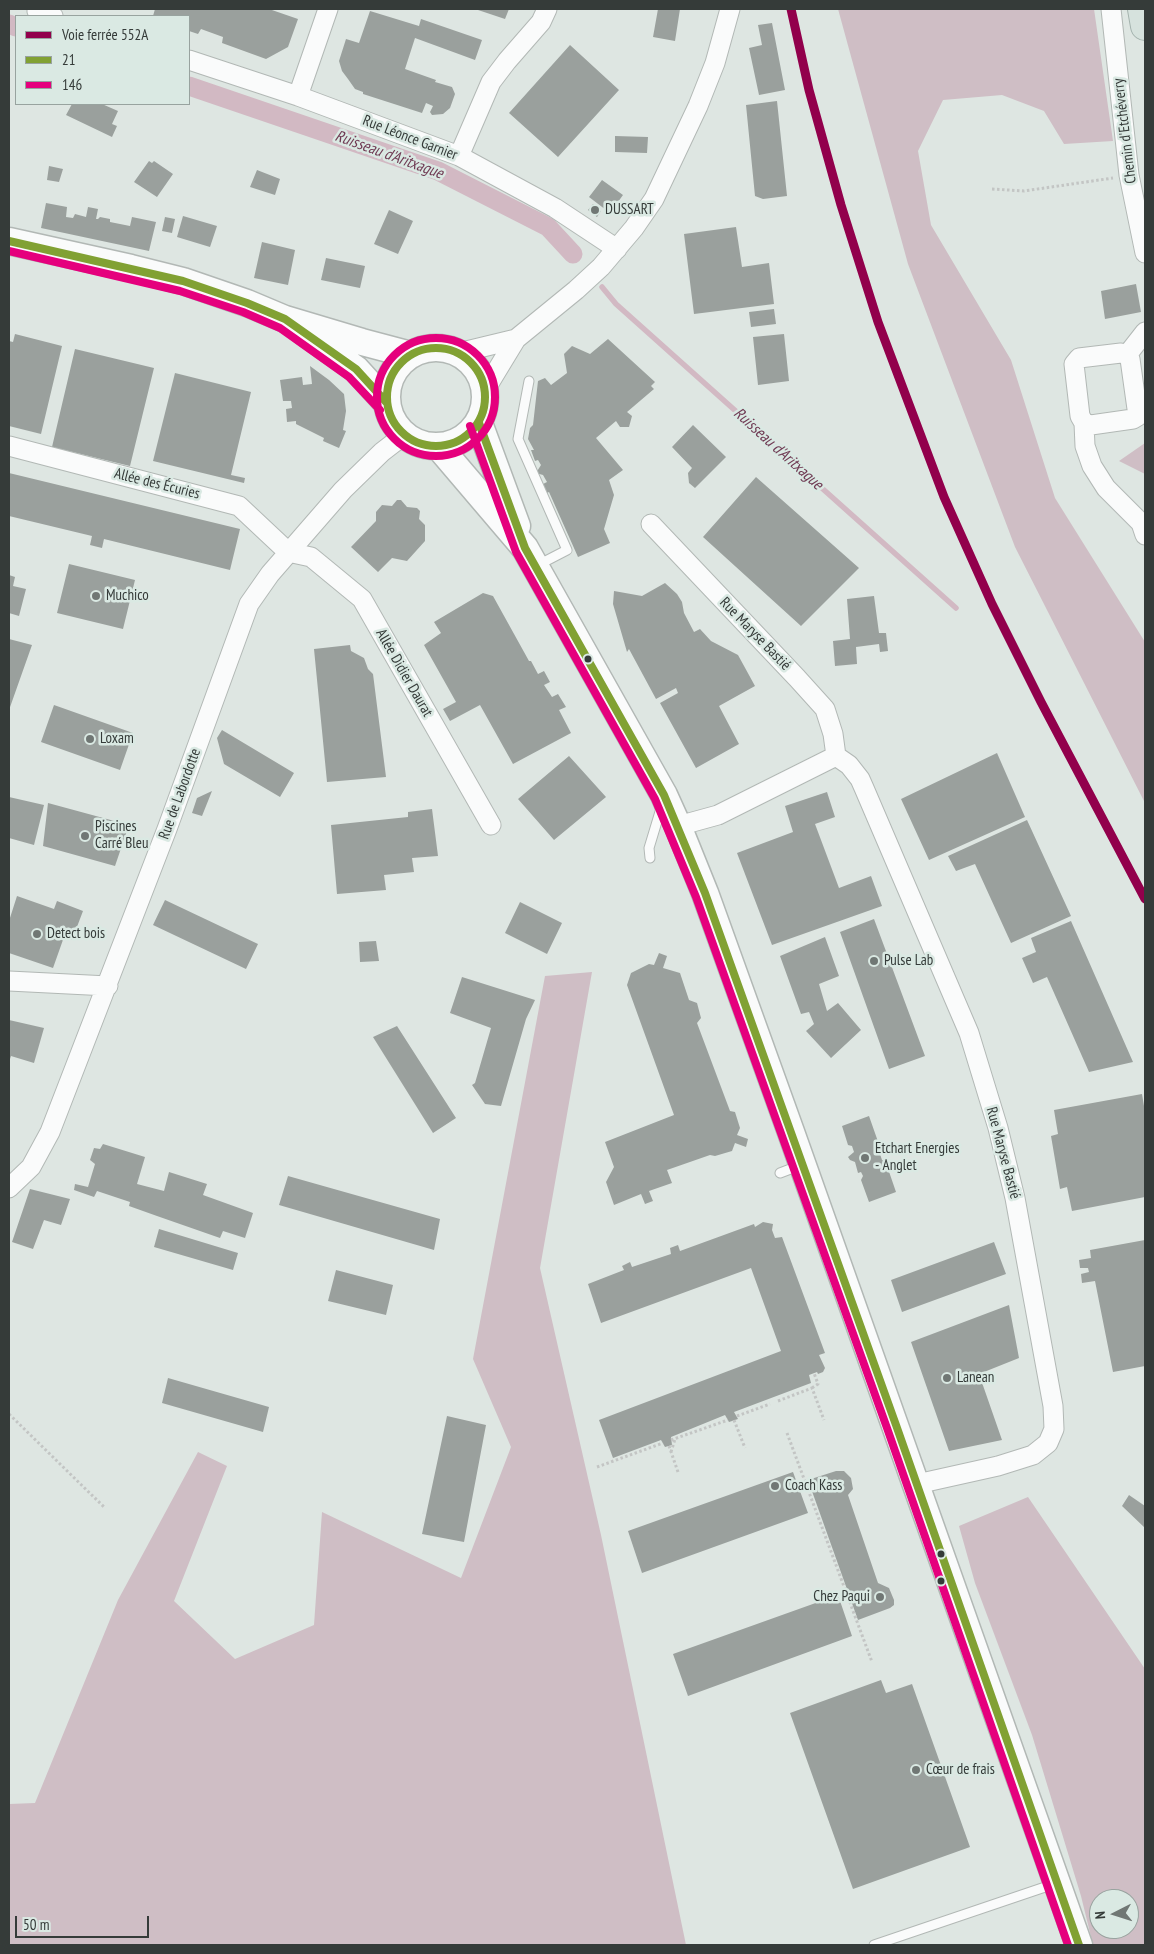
<!DOCTYPE html>
<html>
<head>
<meta charset="utf-8">
<style>
  body { margin:0 }
  #map { position:relative; width:1154px; height:1954px; overflow:hidden; background:#dee6e2; font-family:"PT Sans Narrow",sans-serif }
  canvas { display:block }
  .frame { position:absolute; inset:0; border:10px solid #353b39; pointer-events:none }
  .legend { position:absolute; left:15px; top:15px; width:175px; height:90px; box-sizing:border-box; background:#dae9e3; border:1px solid #98a39f; margin:0; padding:6px 9px; list-style:none; font-size:15px; color:#353b39 }
  .legend li { display:flex; align-items:center; gap:10px; height:25px }
  .legend b { width:25px; border:1px solid #98a39f }
  .north { position:absolute; left:1089px; top:1889px; width:50px; height:50px; box-sizing:border-box; background:#dae9e3; border:1px solid #98a39f; border-radius:50%; rotate:265deg; font-size:14px; font-weight:700; line-height:20px; text-align:center; color:#353b39 }
  .north::after { content:''; display:block; margin:auto; width:18px; height:22px; background:#707774; clip-path:polygon(50% 0,100% 100%,50% 72%,0 100%) }
  .scale { position:absolute; left:15px; top:1916px; width:134px; height:22px; box-sizing:border-box; border:2px solid #353b39; border-top:0; padding-left:6px; font-size:15px; line-height:18px; white-space:nowrap; color:#353b39; -webkit-text-stroke:4px #dae9e3; paint-order:stroke }
</style>
</head>
<body>
<div id="map">
<canvas width="1154" height="1954"></canvas>
<div class="frame"></div>
<ul class="legend">
<li><b style="height:6px;background:#92004c"></b>Voie ferrée 552A</li>
<li><b style="height:6px;background:#81a133"></b>21</li>
<li><b style="height:6px;background:#e5007d"></b>146</li>
</ul>
<div class="north">N</div>
<div class="scale">50 m</div>
</div>
<script>
const ctx = document.querySelector('canvas').getContext('2d');
ctx.lineJoin = 'round';
function fill(path, color) { ctx.fillStyle = color; ctx.fill(path, 'evenodd'); }
const poly = rows => new Path2D(rows.map(r => 'M' + r).join(''));
function stroke(path, color, width, dash) { ctx.strokeStyle = color; ctx.lineWidth = width; ctx.lineCap = dash ? 'butt' : 'round'; ctx.setLineDash(dash || []); ctx.stroke(path); }
function label(font, color, halo, rows, align = 'center') {
  ctx.font = font + ' "PT Sans Narrow",sans-serif'; ctx.lineWidth = 5; ctx.setLineDash([]); ctx.textBaseline = 'middle'; ctx.strokeStyle = halo; ctx.fillStyle = color; for (const [text, x, y, turn = 0] of rows) {
    ctx.save(); ctx.translate(x, y); ctx.rotate((+turn || 0) * Math.PI / 180); ctx.textAlign = isNaN(turn) ? turn : align; if (halo) ctx.strokeText(text, 0, 0); ctx.fillText(text, 0, 0); ctx.restore();
  }
}
fill(poly([
  [838,9,1094,9,1113,141,1064,144,1044,111,1002,95,943,100,918,151,931,225,1011,360,1055,498,1145,642,1145,803,1015,547,908,264],
  [1145,443,1145,474,1119,461],
  [592,972,540,1268,601,1535,686,1945,9,1945,9,1804,35,1803,118,1600,198,1452,227,1466,174,1601,235,1659,314,1625,322,1512,461,1578,511,1447,473,1359,545,976],
  [1028,1497,1145,1669,1145,1945,1093,1945,1081,1896,1032,1735,975,1583,959,1526],
  [1099,1899,1129,1899,1129,1929,1099,1929]
]), '#cfbec5');
stroke(poly([
  [602,287,616,304,956,608]
]), '#d2b9c3', 5.5);
stroke(poly([
  [9,24,16,27],
  [189,86,438,171,548,227,573,254]
]), '#d2b9c3', 19);
fill(poly([
  [155,9,269,9,298,19,288,47,266,59,222,43,223,37,201,29,198,34,189,31,189,16,153,16],
  [475,9,509,9,505,19],
  [658,9,680,9,675,41,653,37],
  [370,11,419,26,421,19,482,40,475,60,415,38,405,69,436,80,435,82,452,87,455,94,450,108,443,114,432,115,430,112,433,106,426,103,422,113,363,94,363,92,355,89,348,79,342,71,339,61,346,39,359,43],
  [772,23,785,90,759,95,749,48,762,45,758,25],
  [570,45,619,90,558,157,509,113],
  [777,101,787,196,763,199,755,196,746,105],
  [72,104,102,104,118,111,112,124,117,126,112,137,66,115],
  [615,136,648,137,647,153,615,152],
  [149,161,152,163,154,161,173,174,157,197,134,182],
  [49,166,63,169,59,182,47,180],
  [257,170,280,179,275,195,250,187],
  [602,180,623,195,610,213,589,197],
  [46,203,67,207,66,217,73,218,75,214,86,217,88,207,98,209,96,219,98,219,100,217,110,219,110,222,130,226,132,217,156,222,149,251,41,228],
  [593,204,601,211,597,217,588,210],
  [389,210,413,221,398,254,374,244],
  [183,216,217,226,210,247,177,237],
  [165,217,175,219,172,233,162,231],
  [736,227,742,267,769,263,774,304,694,314,684,234],
  [262,242,295,250,288,285,254,278],
  [326,258,365,266,360,288,321,280],
  [1136,284,1141,312,1105,319,1101,291],
  [774,309,776,324,751,327,749,312],
  [15,334,62,346,41,434,9,426,9,341,13,342],
  [784,334,789,381,758,385,753,337],
  [608,339,655,382,651,386,654,389,627,412,632,416,629,427,620,427,616,421,596,438,623,470,609,480,614,495,604,529,610,543,578,557,549,492,547,493,543,484,547,482,543,475,536,473,541,465,538,460,535,461,531,450,534,450,528,439,530,428,533,425,538,381,545,378,551,385,567,373,564,354,572,346,590,354],
  [75,349,154,368,130,466,52,447],
  [310,366,329,380,344,394,346,411,343,430,346,431,339,448,323,441,324,438,296,424,296,421,287,422,286,409,292,408,291,401,283,401,280,380,302,377,303,385,312,384],
  [175,373,251,392,231,475,245,478,244,483,153,461],
  [693,425,726,457,695,488,689,483,688,473,692,468,672,447],
  [9,473,240,529,230,570,104,539,102,548,90,545,92,536,9,516],
  [756,477,859,568,801,626,703,537],
  [397,500,401,500,407,507,417,508,420,511,419,519,425,525,425,541,407,561,392,558,378,572,351,547,376,521,376,512,382,505,392,506],
  [69,564,135,580,123,629,57,613],
  [9,575,15,577,13,586,26,589,19,616,9,613],
  [665,583,677,594,682,602,684,613,694,632,700,629,711,641,738,655,755,686,719,706,739,744,696,768,660,703,678,693,676,688,656,699,629,649,627,652,613,604,614,591,642,596],
  [483,593,493,596,529,661,531,661,538,674,544,671,550,682,544,685,552,697,558,694,566,707,559,710,571,733,513,764,480,705,450,721,443,709,456,702,424,645,441,633,434,622],
  [874,596,879,633,886,633,888,651,880,652,879,644,856,647,857,664,835,666,833,641,850,639,847,599],
  [9,639,32,645,9,710],
  [350,645,351,651,364,658,368,669,373,674,386,777,327,782,314,649],
  [54,705,133,733,120,770,41,742],
  [222,730,294,773,280,797,224,764,217,738],
  [997,753,1025,817,929,860,901,799],
  [569,756,606,797,554,840,518,799],
  [212,791,202,816,192,813,197,798],
  [827,792,835,817,815,824,839,888,871,876,882,906,772,945,737,853,793,832,785,806],
  [9,797,44,805,34,845,9,838],
  [48,803,129,825,115,866,43,846],
  [432,809,438,856,412,858,414,872,384,875,386,890,337,894,331,825,408,817,408,812],
  [1027,820,1071,916,1011,943,975,864,956,871,948,856],
  [17,896,54,909,57,901,83,911,72,940,64,937,53,968,9,953,9,921],
  [165,900,258,944,246,969,153,925],
  [520,902,562,923,547,954,505,933],
  [874,919,925,1056,889,1069,840,932],
  [1071,921,1133,1062,1089,1072,1047,977,1033,983,1022,958,1036,952,1031,938],
  [825,937,839,976,819,984,827,1011,838,1003,861,1030,831,1058,806,1031,814,1024,809,1012,801,1014,780,956],
  [376,941,379,961,360,962,359,942],
  [659,953,667,956,663,968,680,973,689,1000,697,1003,701,1018,697,1023,730,1111,735,1112,740,1128,737,1135,748,1139,746,1147,735,1143,732,1151,715,1156,710,1155,667,1170,672,1183,649,1191,653,1201,645,1204,641,1194,614,1205,606,1182,614,1167,605,1142,674,1115,627,985,631,973,649,964,654,965],
  [462,977,535,1000,526,1019,501,1106,485,1104,472,1085,475,1083,491,1028,450,1013],
  [9,1020,44,1028,34,1063,11,1056,9,1062],
  [397,1026,456,1118,433,1133,373,1037],
  [1142,1094,1145,1112,1145,1197,1072,1211,1067,1187,1060,1189,1051,1136,1058,1134,1054,1110],
  [869,1116,882,1153,880,1154,882,1160,885,1160,896,1192,869,1202,861,1180,863,1176,861,1172,858,1173,855,1162,850,1160,848,1157,854,1152,852,1146,848,1145,842,1126],
  [103,1144,145,1157,137,1184,164,1191,169,1172,207,1184,203,1195,253,1213,245,1238,223,1231,220,1238,157,1216,129,1206,130,1202,97,1191,94,1197,74,1190,75,1184,88,1187,95,1164,90,1160,94,1148,100,1149],
  [288,1176,440,1219,434,1250,279,1205],
  [30,1189,70,1199,61,1225,44,1220,33,1249,12,1242],
  [763,1222,773,1224,772,1230,775,1238,782,1237,825,1353,819,1355,825,1368,823,1372,818,1374,817,1372,809,1375,811,1383,734,1412,738,1419,729,1422,725,1415,671,1437,672,1445,665,1447,661,1440,613,1458,599,1420,781,1351,751,1268,601,1323,588,1284,624,1270,622,1266,630,1262,632,1267,671,1254,670,1248,678,1245,680,1251,754,1224,755,1227],
  [159,1229,238,1253,233,1270,154,1247],
  [1145,1240,1145,1366,1113,1372,1095,1281,1082,1283,1081,1274,1089,1272,1088,1268,1080,1268,1079,1260,1091,1258,1090,1250],
  [994,1242,1006,1274,902,1312,891,1280],
  [336,1270,393,1285,386,1315,328,1301],
  [1009,1305,1019,1358,979,1374,1002,1440,949,1451,911,1342],
  [168,1378,269,1407,263,1432,162,1403],
  [447,1416,486,1425,464,1542,422,1534],
  [836,1471,844,1471,851,1478,853,1489,848,1495,878,1583,889,1588,894,1600,894,1605,890,1608,858,1620,808,1480],
  [793,1472,808,1513,642,1573,628,1531],
  [1129,1495,1145,1506,1145,1528,1122,1506],
  [838,1595,852,1636,688,1696,673,1654],
  [881,1680,886,1693,912,1684,970,1847,853,1889,790,1713]
]), '#9aa09d');
const lane = poly([
  [529,381,518,439,567,550,538,565],
  [650,858,649,848,662,805],
  [780,1173,801,1165],
  [874,1945,1054,1884]
]);
const street = poly([
  [38,9,37,11,53,16],
  [1111,9,1129,175,1145,253],
  [189,60,298,96,459,156,555,208,617,249],
  [298,96,328,9],
  [459,156,491,82,507,61,541,22,547,9],
  [516,339,576,290,601,267,634,228,654,199,698,106,715,63,730,9],
  [458,353,516,339,485,390],
  [1121,353,1127,355,1130,359,1138,416,1133,419,1091,425,1084,423,1080,416,1074,364,1079,358,1121,353],
  [1127,355,1145,332],
  [1084,423,1085,446,1092,466,1106,488,1141,523,1145,535],
  [9,446,239,506,288,552],
  [651,524,797,678,825,709,833,734,836,756],
  [288,552,311,557,362,599,491,825],
  [678,826,718,815,836,756,849,765,860,779,864,788,969,1033,998,1128,1015,1198,1053,1406,1054,1429,1048,1443,1033,1455,998,1466,917,1484],
  [9,981,108,986],
  [9,1188,31,1167,50,1132,167,829,249,604,270,574,343,490,382,452,404,435]
]);
const secondary = poly([
  [9,241,131,268,183,281,247,303,285,319,362,342,411,355],
  [304,332,356,369,387,403],
  '387 397a49 49 0 1 1 98 0a49 49 0 1 1-98 0Z',
  [479,423,517,526],
  [439,447,525,548,664,795,678,826,705,893,791,1132,1079,1945]
]);
const highway = poly([
  [1142,9,1145,26]
]);
stroke(lane, '#b2b8b5', 11);
stroke(street, '#b2b8b5', 21);
stroke(secondary, '#b2b8b5', 29);
stroke(highway, '#a3b2ad', 30);
stroke(poly([
  [992,189,1024,191,1113,178],
  [812,1388,818,1384,814,1373],
  [778,1401,812,1388,824,1420],
  [9,1414,104,1507],
  [737,1416,770,1404],
  [734,1420,745,1448],
  [787,1433,872,1662],
  [671,1440,728,1420],
  [669,1446,678,1472],
  [671,1452,675,1439],
  [597,1467,663,1443]
]), '#c3c5c4', 3, [2.5, 2.5]);
stroke(lane, '#fafbfb', 9);
stroke(street, '#fafbfb', 19);
stroke(secondary, '#fafbfb', 26);
stroke(highway, '#d6e2dd', 28);
stroke(poly([
  [9,241,183,281,247,303,285,319,356,369,387,403],
  '387 397a49 49 0 1 1 98 0a49 49 0 1 1-98 0Z',
  [479,423,525,548,664,795,705,893,896,1425,1079,1945]
]), '#81a133', 8);
stroke(poly([
  [9,251,180,291,243,312,280,328,349,377,380,410],
  '377 397a59 59 0 1 1 118 0a59 59 0 1 1-118 0Z',
  [470,426,516,552,655,799,696,897,887,1428,1068,1945]
]), '#e5007d', 8);
stroke(poly([
  [791,9,809,90,841,205,878,322,944,497,992,604,1041,702,1145,899]
]), '#92004c', 9);
for (const [x, y, r, color] of [
  [595,210,5,"#707774"],
  [96,596,5,"#707774"],
  [588,659,4.5,"#353b39"],
  [90,739,5,"#707774"],
  [85,836,5,"#707774"],
  [37,934,5,"#707774"],
  [874,961,5,"#707774"],
  [865,1158,5,"#707774"],
  [947,1378,5,"#707774"],
  [775,1486,5,"#707774"],
  [941,1554,4.5,"#353b39"],
  [941,1581,4.5,"#353b39"],
  [880,1597,5,"#707774"],
  [916,1770,5,"#707774"]
]) { const dot = new Path2D(); dot.arc(x, y, r, 0, 2 * Math.PI); ctx.fillStyle = color; ctx.fill(dot); stroke(dot, '#dae9e3', 2); }
label('15px', '#353b39', '#dae9e3', [
  ["Chemin d'Etchéverry",1125,131,-97],
  ["Rue Léonce Garnier",410,138,21],
  ["Allée des Écuries",157,484,14],
  ["Rue Maryse Bastié",755,634,46],
  ["Allée Didier Daurat",404,673,60],
  ["Rue de Labordotte",180,794,-70],
  ["Rue Maryse Bastié",1003,1153,75]
]);
label('15px', '#353b39', '#dae9e3', [
  ["DUSSART",605,210],
  ["Muchico",106,596],
  ["Loxam",100,739],
  ["Piscines",95,827],
  ["Carré Bleu",95,844],
  ["Detect bois",47,934],
  ["Pulse Lab",884,961],
  ["Etchart Energies",875,1149],
  ["- Anglet",875,1166],
  ["Lanean",957,1378],
  ["Coach Kass",785,1486],
  ["Chez Paqui",870,1597,"right"],
  ["Cœur de frais",926,1770]
], 'left');
label('italic 16px', '#703b54', '#dae9e3', [
  ["Ruisseau d'Aritxague",389,155,20],
  ["Ruisseau d'Aritxague",778,449,42]
]);
</script>
</body>
</html>
